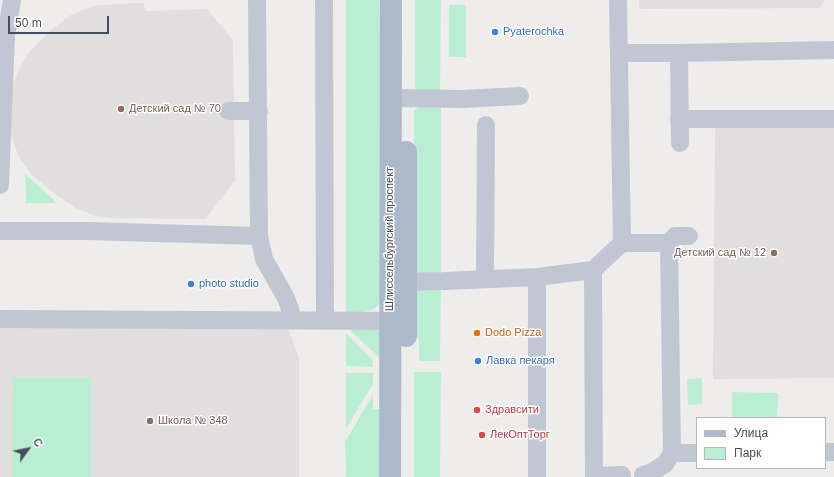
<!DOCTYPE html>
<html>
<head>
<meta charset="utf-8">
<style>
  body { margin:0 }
  #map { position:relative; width:834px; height:477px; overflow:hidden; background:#efedec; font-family:Arial,sans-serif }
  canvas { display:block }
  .legend { position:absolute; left:696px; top:417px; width:130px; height:52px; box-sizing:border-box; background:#fff; border:1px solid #b5b8bd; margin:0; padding:5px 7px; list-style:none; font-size:12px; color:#454e5a }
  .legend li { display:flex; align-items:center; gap:8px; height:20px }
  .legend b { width:20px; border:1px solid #b5b8bd }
  .north { position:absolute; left:8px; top:429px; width:40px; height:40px; -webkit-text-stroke:3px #fff; paint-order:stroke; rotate:57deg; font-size:11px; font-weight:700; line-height:16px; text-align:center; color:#454e5a }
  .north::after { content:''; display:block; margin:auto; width:14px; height:18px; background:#454e5a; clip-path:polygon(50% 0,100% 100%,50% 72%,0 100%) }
  .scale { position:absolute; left:8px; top:16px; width:101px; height:18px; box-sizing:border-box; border:2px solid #454e5a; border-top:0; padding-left:5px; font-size:12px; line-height:14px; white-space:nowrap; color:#454e5a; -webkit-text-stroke:3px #fff; paint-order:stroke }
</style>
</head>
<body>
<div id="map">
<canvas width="834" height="477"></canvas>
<ul class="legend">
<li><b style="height:5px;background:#acb9cc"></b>Улица</li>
<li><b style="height:11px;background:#baeed2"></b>Парк</li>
</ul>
<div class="north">С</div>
<div class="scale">50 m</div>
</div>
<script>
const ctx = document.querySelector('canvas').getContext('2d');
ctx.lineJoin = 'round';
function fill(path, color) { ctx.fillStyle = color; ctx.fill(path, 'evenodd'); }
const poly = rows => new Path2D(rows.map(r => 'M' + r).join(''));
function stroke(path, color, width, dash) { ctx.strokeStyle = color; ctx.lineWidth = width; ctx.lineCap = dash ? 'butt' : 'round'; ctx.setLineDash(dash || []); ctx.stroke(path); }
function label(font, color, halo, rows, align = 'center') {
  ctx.font = font + ' Arial,sans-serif'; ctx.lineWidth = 3; ctx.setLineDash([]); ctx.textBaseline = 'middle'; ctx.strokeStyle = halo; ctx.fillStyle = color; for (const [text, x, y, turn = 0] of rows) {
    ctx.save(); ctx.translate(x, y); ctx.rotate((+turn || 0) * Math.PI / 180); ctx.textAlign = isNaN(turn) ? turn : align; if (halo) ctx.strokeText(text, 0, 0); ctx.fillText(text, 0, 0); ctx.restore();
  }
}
fill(poly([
  [639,0,825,0,820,8,639,9],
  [144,3,145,11,207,9,233,40,235,180,206,219,113,218,95,216,76,208,50,190,32,175,19,158,10,131,9,106,14,81,26,56,49,31,71,15,93,6,118,4],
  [715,126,834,127,834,378,713,379],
  [288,327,299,359,299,477,0,477,0,328]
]), '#e0dede');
fill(poly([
  [346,0,382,0,382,303,373,309,365,312,346,313],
  [415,0,441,0,440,93,423,92,415,88],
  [449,5,466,5,466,57,449,57],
  [423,105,441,105,441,274,414,273,414,110],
  [25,174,57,203,26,203],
  [441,288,440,361,419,361,419,338,414,337,414,290],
  [345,325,382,326,381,357,378,357],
  [346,333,373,361,373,367,346,366],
  [414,372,441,372,440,477,414,477],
  [346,373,373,373,373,384,346,429],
  [13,378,91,378,91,477,12,477],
  [702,378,702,404,688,405,687,379],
  [732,392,778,393,777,418,732,418],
  [373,394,373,409,381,409,381,477,346,477,345,442]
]), '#baeed2');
stroke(poly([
  [257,0,259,236],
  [324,0,325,319],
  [619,53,679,53,680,143],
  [679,53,834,50],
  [391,98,463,99,520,96],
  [228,111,259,111],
  [679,119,834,119],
  [0,185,6,36,12,0],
  [0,231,86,231,259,236,264,259,286,298,290,309,292,319],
  [622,243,669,243,672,453,665,464,652,472,643,475],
  [669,243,675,236,689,236],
  [593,270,594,477],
  [537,277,537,477],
  [485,279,486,125],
  [393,282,445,281,537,277,593,270,622,243,618,0],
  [0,319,403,321],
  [825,452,834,452],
  [672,453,697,453],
  [594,476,622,475]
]), '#c0c7d2', 18);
stroke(poly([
  [406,336,406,152],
  [390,477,391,0]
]), '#acb9cc', 22);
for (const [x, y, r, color] of [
  [495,32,4,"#3f7fe0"],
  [121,109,4,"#8d6e63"],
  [774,253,4,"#8d6e63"],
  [191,284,4,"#3f7fe0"],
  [477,333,4,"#e8710a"],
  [478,361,4,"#3f7fe0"],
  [477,410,4,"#e0444e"],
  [150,421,4,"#8d6e63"],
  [482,435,4,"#e0444e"]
]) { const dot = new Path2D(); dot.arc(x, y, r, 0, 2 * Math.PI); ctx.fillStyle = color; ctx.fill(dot); stroke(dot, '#fff', 1.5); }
label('11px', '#366cbe', '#fff', [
  ["Pyaterochka",503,32],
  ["photo studio",199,284],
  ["Лавка пекаря",486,361]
], 'left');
label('11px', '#785e54', '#fff', [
  ["Детский сад № 70",129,109],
  ["Детский сад № 12",766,253,"right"],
  ["Школа № 348",158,421]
], 'left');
label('11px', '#454e5a', '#fff', [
  ["Шлиссельбургский проспект",390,239,-90]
]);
label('11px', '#c56008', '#fff', [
  ["Dodo Pizza",485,333]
], 'left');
label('11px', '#be3a42', '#fff', [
  ["Здравсити",485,410],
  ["ЛекОптТорг",490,435]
], 'left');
</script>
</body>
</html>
